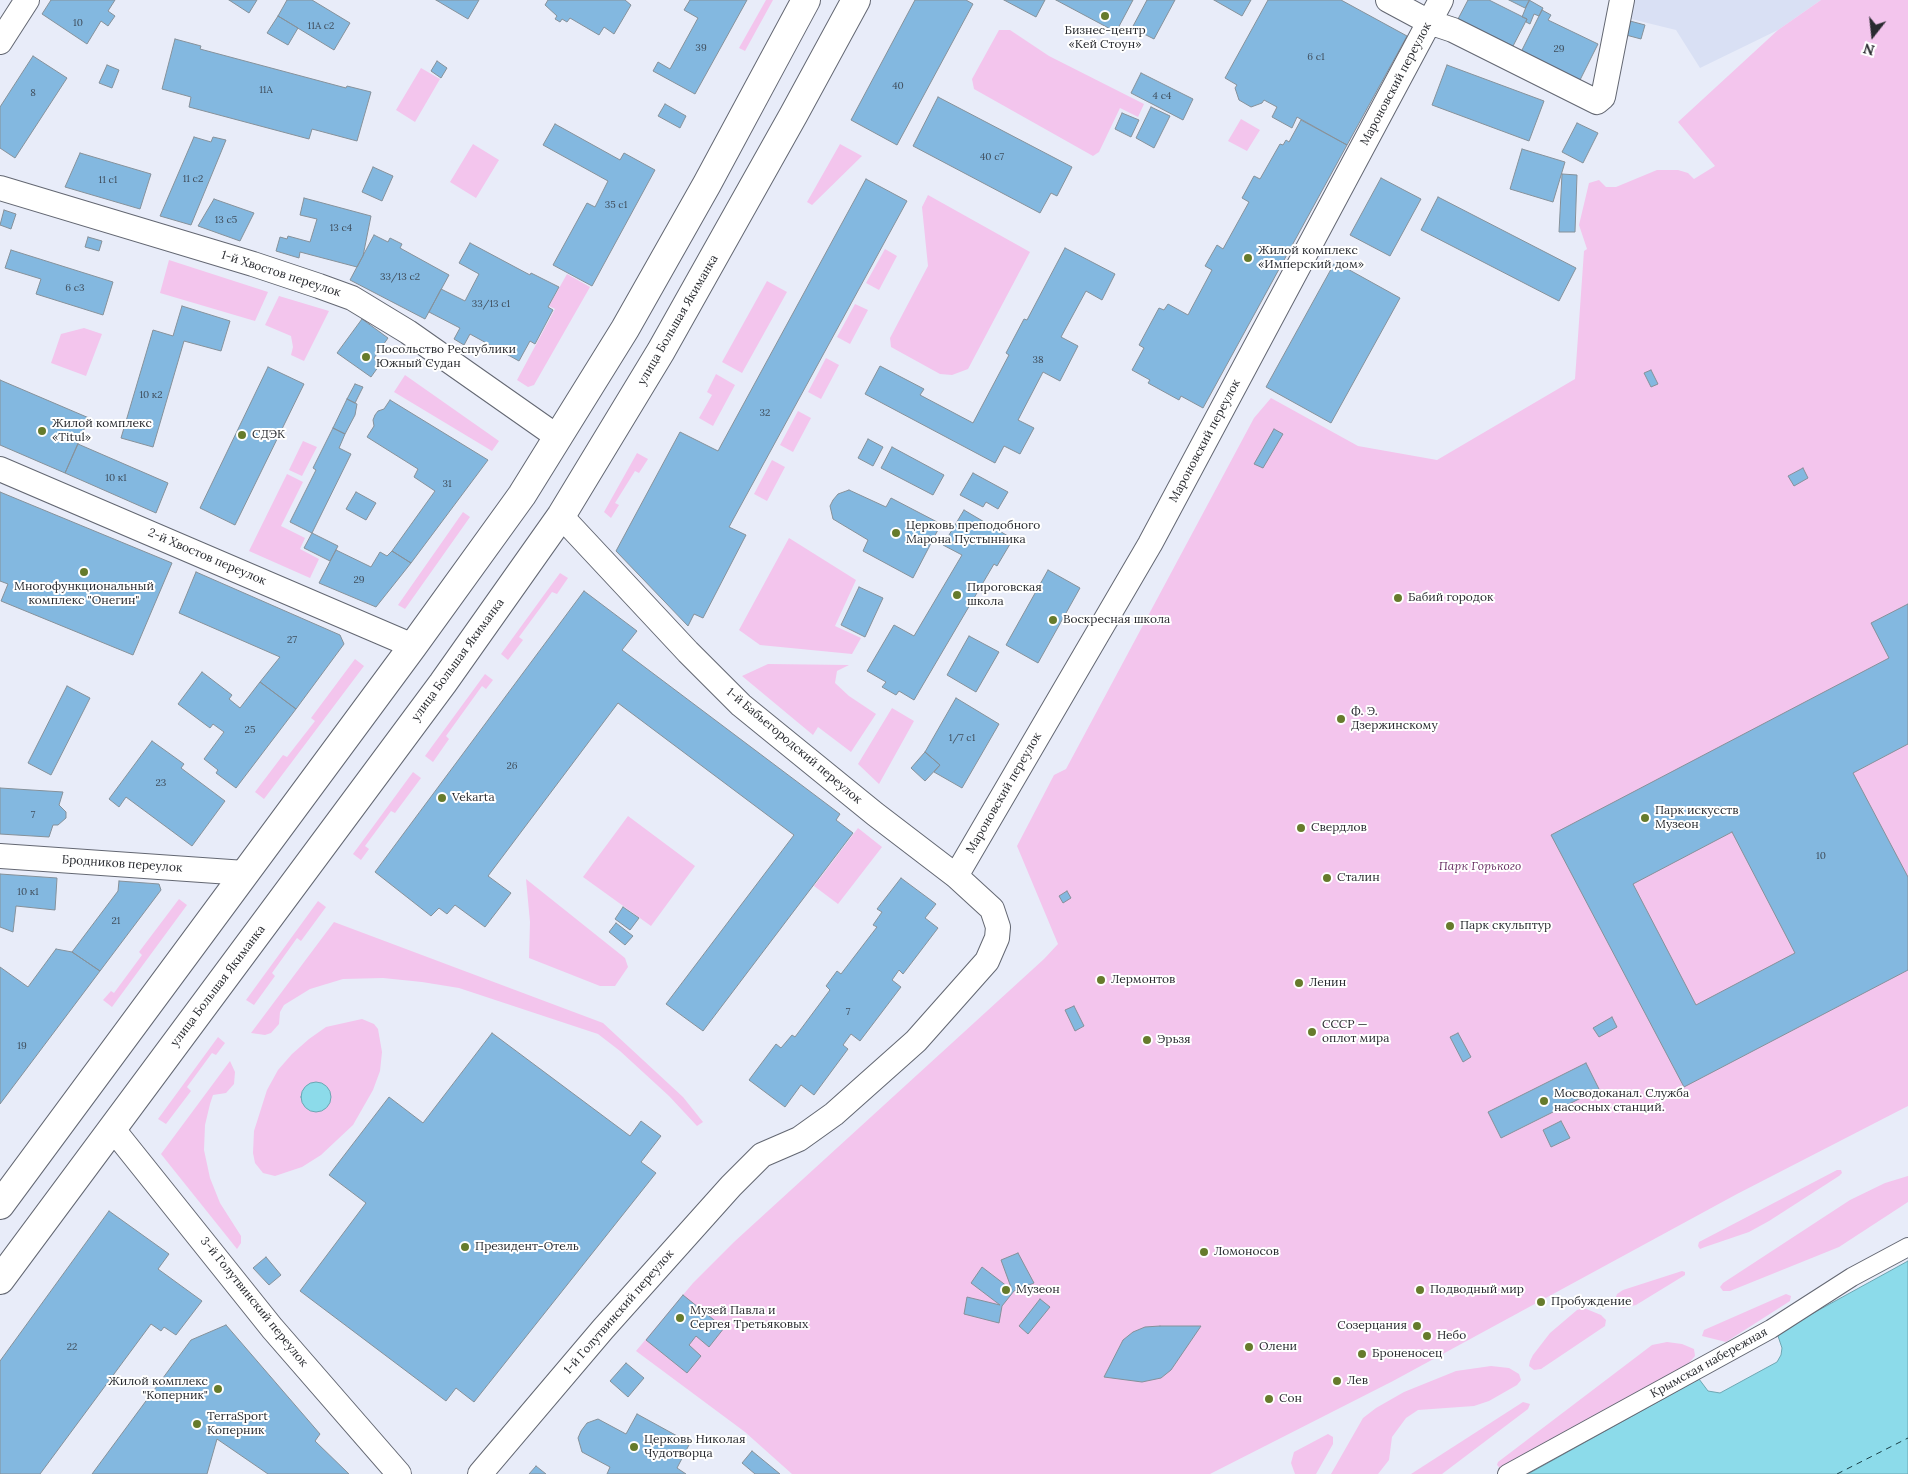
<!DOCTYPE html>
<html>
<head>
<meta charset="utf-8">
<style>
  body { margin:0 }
  #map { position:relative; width:1908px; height:1474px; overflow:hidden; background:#e8ecf9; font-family:Lora,serif }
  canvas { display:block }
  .north { position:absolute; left:1848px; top:10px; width:50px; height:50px; -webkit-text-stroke:4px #fff; paint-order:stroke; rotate:196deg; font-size:14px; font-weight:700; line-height:20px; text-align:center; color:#292b30 }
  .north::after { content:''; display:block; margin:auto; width:18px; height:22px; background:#292b30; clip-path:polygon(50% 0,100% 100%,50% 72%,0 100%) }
</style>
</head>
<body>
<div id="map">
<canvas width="1908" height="1474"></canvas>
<div class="north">N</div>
</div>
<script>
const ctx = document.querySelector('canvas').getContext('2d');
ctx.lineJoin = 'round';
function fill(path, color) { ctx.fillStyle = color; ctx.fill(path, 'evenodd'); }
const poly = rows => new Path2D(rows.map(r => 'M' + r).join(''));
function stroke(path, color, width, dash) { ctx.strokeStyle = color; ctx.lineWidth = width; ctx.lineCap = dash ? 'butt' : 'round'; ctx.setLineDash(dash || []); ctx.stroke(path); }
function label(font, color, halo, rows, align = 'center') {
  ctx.font = font + ' Lora,serif'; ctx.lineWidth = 4; ctx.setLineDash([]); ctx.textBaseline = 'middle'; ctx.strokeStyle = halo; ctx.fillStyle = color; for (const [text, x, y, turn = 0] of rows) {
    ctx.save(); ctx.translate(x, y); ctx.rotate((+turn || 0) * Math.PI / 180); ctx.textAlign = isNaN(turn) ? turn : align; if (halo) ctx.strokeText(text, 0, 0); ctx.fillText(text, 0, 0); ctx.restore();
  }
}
fill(poly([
  [1631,0,1821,0,1778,30,1700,68,1676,30,1627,18]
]), '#d9e0f4');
fill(poly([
  [766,0,773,0,745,51,739,48],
  [1821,0,1908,0,1908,1106,1737,1194,1393,1381,1210,1474,792,1474,745,1432,636,1351,693,1283,734,1242,1044,959,1058,944,1017,846,1054,775,1066,769,1254,418,1271,398,1358,446,1437,460,1575,379,1584,251,1587,249,1579,225,1589,183,1599,180,1606,187,1616,187,1657,170,1678,170,1688,173,1694,179,1715,166,1678,122,1778,30],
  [999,30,1010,30,1049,56,1144,104,1138,117,1120,108,1099,152,1093,156,974,89,972,79],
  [421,68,440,79,415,122,396,110],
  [1241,119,1260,130,1247,151,1228,141],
  [473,144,499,160,476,198,450,182],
  [840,144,862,156,812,205,807,202],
  [928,195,1030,252,968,369,952,375,940,374,891,347,890,338,928,266,922,207],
  [885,249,897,256,879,290,866,283],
  [169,260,268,292,255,321,160,293],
  [567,274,590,287,534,385,528,387,517,380,555,309,549,306],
  [767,281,787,292,742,373,722,362],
  [279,296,329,311,304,361,291,355,293,347,291,336,265,325],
  [855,304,868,310,850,344,837,337],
  [84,328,102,334,86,376,51,363,61,334],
  [826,358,839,365,821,399,808,392],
  [716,374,735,385,713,426,699,418,712,395,707,392],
  [405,375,499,441,492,451,394,392],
  [798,411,811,418,793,452,780,445],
  [303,441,317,447,302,476,289,470],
  [637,453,648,459,639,473,635,471,615,503,619,505,611,518,604,512],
  [772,460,785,467,767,501,754,494],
  [287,474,303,482,281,526,305,538,300,549,319,559,310,578,249,551],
  [463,512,470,517,405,609,398,605],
  [789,538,856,580,835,626,861,638,852,654,760,645,739,630],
  [560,573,568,578,557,594,552,592,519,637,523,640,508,660,501,654],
  [355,659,364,666,264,799,255,792,283,755,287,757,315,721,311,718],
  [768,664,849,665,837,671,835,683,849,696,876,714,851,752,818,727,813,735,742,676],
  [485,674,493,680,486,689,482,686,446,736,449,739,433,762,425,756],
  [892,708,914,721,879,784,858,764],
  [413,772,421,778,395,813,391,811,365,846,369,849,361,860,353,854],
  [628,816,695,866,651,926,583,877],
  [858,828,882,847,838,904,814,886],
  [526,879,625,958,628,967,615,986,600,986,529,958,530,922],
  [179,899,187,905,112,1007,103,1000,111,991,114,993,142,955,139,952],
  [318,901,326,907,301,941,297,938,272,973,275,976,254,1005,246,1000],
  [334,922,603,1023,683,1097,703,1122,697,1126,669,1096,620,1051,598,1034,459,988,422,982,383,978,343,979,310,989,284,1005,280,1012,279,1024,271,1033,265,1035,251,1033],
  [362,1019,374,1024,378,1029,382,1052,380,1071,373,1090,353,1125,321,1155,302,1167,275,1176,263,1173,255,1163,253,1153,254,1131,267,1090,278,1070,292,1054,309,1039,326,1027],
  [218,1037,225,1043,216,1055,212,1053,187,1087,191,1091,166,1124,158,1119],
  [230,1061,235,1072,234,1084,226,1093,213,1095,210,1104,205,1125,204,1150,210,1178,220,1203,241,1236,241,1243,237,1249,161,1154],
  [1837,1170,1841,1170,1842,1173,1839,1176,1769,1221,1749,1232,1705,1247,1700,1249,1698,1246,1699,1242],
  [1908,1176,1908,1202,1839,1247,1730,1291,1723,1291,1720,1287,1723,1283,1850,1200,1885,1183],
  [1682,1271,1685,1272,1685,1275,1636,1305,1623,1308,1618,1305,1615,1300,1617,1294,1623,1290],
  [1786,1294,1791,1296,1790,1301,1726,1342,1702,1336,1704,1330],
  [1584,1308,1601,1315,1606,1320,1605,1326,1541,1369,1534,1370,1529,1366,1530,1361,1533,1355,1550,1333,1577,1310],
  [1667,1342,1682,1344,1694,1349,1695,1356,1688,1364,1507,1468,1500,1468,1497,1465,1498,1462,1652,1345],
  [1491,1366,1509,1368,1519,1374,1521,1380,1517,1385,1489,1401,1474,1406,1418,1410,1406,1418,1392,1437,1389,1460,1378,1474,1331,1474,1363,1418,1376,1408,1404,1392,1456,1371],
  [1523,1402,1530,1404,1528,1409,1442,1474,1411,1474],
  [1328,1434,1333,1437,1333,1444,1316,1474,1295,1474,1291,1463,1294,1452]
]), '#f3c5ed');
const water = poly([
  '301 1097a15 15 0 1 1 30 0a15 15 0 1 1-30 0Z',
  [1908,1261,1908,1474,1528,1474,1699,1379,1708,1391,1720,1393,1777,1362,1781,1355,1782,1348,1777,1333,1908,1261]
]);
fill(water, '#8cdbea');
stroke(water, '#6ea6b2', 1);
stroke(poly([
  [1837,1474,1908,1438]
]), '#193f46', 1, [6, 5]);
const building = poly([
  [51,0,115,0,108,11,115,16,108,26,101,21,87,44,42,14,51,0],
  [229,0,257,0,249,13,229,0],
  [287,0,312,0,350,23,334,50,278,16,287,0],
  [436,0,479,0,468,19,436,0],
  [548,0,625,0,631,5,614,34,604,27,599,35,570,18,567,22,562,19,560,22,555,19,557,16,545,5,548,0],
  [690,0,747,0,695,94,653,71,658,62,670,69,698,18,684,10,690,0],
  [915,0,966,0,973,4,897,145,851,120,915,0],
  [1004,0,1045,0,1036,17,1004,0],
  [1056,0,1133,0,1116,32,1056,0],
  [1147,0,1175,0,1154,39,1132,28,1147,0],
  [1214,0,1251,0,1242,16,1214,0],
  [1268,0,1341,0,1407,36,1347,145,1297,117,1292,128,1272,117,1277,107,1264,100,1262,103,1251,107,1239,100,1235,88,1237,85,1225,78,1268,0],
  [1468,0,1489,0,1527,19,1512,48,1458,19,1468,0],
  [1509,0,1530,0,1525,8,1509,0],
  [1529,0,1543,8,1539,16,1534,14,1530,24,1526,22,1527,19,1522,17,1529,0],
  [1542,10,1551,15,1548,20,1598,44,1578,84,1520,54,1542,10],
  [278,16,298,28,288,45,267,33,278,16],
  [1630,21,1645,25,1641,39,1626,35,1630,21],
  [175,39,201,46,200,49,346,88,347,86,371,92,357,141,312,129,309,139,189,107,191,97,162,89,175,39],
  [33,56,67,78,15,158,0,148,0,107,33,56],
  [437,61,447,68,441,78,431,71,437,61],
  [107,65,119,70,112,88,99,83,107,65],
  [1447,65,1544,101,1529,141,1432,105,1447,65],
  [1141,73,1193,99,1183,120,1131,93,1141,73],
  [938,97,1072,167,1057,196,1051,193,1040,213,913,146,938,97],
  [665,104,686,116,680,128,658,116,665,104],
  [1151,107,1170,116,1154,148,1136,138,1151,107],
  [1122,113,1139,120,1131,137,1115,129,1122,113],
  [1301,120,1347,145,1203,408,1181,396,1179,400,1148,383,1150,380,1132,370,1144,348,1139,345,1159,308,1164,310,1168,304,1188,315,1212,270,1205,266,1217,245,1223,249,1249,202,1242,198,1254,176,1260,179,1280,144,1283,145,1286,140,1289,142,1301,120],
  [1577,123,1598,133,1583,163,1562,152,1577,123],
  [555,124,620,160,624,153,655,170,592,286,553,265,587,203,595,207,608,181,543,145,555,124],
  [194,137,211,142,213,137,226,140,191,225,160,216,194,137],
  [1522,149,1565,162,1553,202,1510,189,1522,149],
  [80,153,151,174,140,209,65,187,80,153],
  [373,167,393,176,382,201,362,192,373,167],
  [1562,174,1577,175,1575,232,1559,232,1562,174],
  [1381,178,1421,199,1390,256,1350,235,1381,178],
  [866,179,907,201,729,527,746,535,703,618,694,614,688,626,616,551,680,432,718,451,866,179],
  [1438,197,1576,268,1559,301,1421,230,1438,197],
  [304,198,371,216,363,256,357,267,300,252,299,258,276,251,280,237,287,239,288,236,310,242,317,219,300,215,304,198],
  [214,199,254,213,240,241,198,226,214,199],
  [4,210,16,214,11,229,0,225,4,210],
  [374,235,388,242,390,238,402,244,400,248,449,275,425,319,350,280,374,235],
  [88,237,102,241,99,251,85,247,88,237],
  [470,243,530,275,531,273,559,287,548,307,553,310,535,344,530,341,519,361,470,334,464,345,454,339,460,328,429,312,441,289,465,301,479,274,459,263,470,243],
  [1065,248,1115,274,1102,300,1086,291,1061,337,1078,346,1060,381,1043,372,1018,420,1034,428,1020,454,1004,446,995,463,865,394,880,366,924,389,920,395,973,423,1009,355,1006,353,1024,319,1027,320,1065,248],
  [11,250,113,282,103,315,36,294,41,279,5,268,11,250],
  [1335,262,1400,298,1331,423,1266,387,1335,262],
  [182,306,230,321,221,351,184,341,153,447,121,438,153,330,173,336,182,306],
  [362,319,388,338,374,358,381,363,371,377,337,353,362,319],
  [268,367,304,384,235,525,200,508,268,367],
  [1651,370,1658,384,1651,387,1644,373,1651,370],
  [0,380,89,418,65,473,0,445,0,380],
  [355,384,363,387,355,403,347,399,355,384],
  [347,399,357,404,355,415,345,434,333,428,347,399],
  [390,400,488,460,411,563,392,551,435,491,414,477,418,469,367,437,374,426,373,420,375,415,378,411,384,409,390,400],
  [333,428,345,434,339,448,351,454,312,533,290,522,316,470,313,468,333,428],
  [1274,429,1283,434,1263,468,1254,464,1274,429],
  [868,439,883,447,873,466,858,458,868,439],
  [78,444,168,483,156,513,65,473,78,444],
  [892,447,944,475,933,495,881,468,892,447],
  [1803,468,1808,478,1794,486,1788,476,1803,468],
  [973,473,1008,492,998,509,986,502,983,507,960,495,973,473],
  [849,490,886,507,891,498,941,524,913,578,863,551,868,540,833,519,830,506,833,500,838,494,849,490],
  [0,492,172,563,133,655,1,601,8,584,0,581,0,492],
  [356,492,376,503,366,520,346,509,356,492],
  [964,510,1013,539,997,566,994,564,914,700,899,691,896,695,882,687,886,682,867,671,894,625,914,636,962,555,943,545,964,510],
  [312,533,338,546,330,561,304,548,312,533],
  [336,550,371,567,380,552,387,556,392,551,411,563,376,607,319,583,336,550],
  [1048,570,1080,588,1038,663,1006,645,1048,570],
  [196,572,340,635,344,644,296,709,260,682,280,657,179,613,196,572],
  [859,587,883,598,865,637,841,625,859,587],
  [584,591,637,631,622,650,840,814,836,820,853,833,703,1031,666,1004,794,835,618,703,488,876,511,893,485,927,455,905,447,914,439,908,431,916,375,872,584,591],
  [1908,604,1908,744,1853,773,1908,877,1908,970,1684,1087,1551,835,1889,658,1871,623,1908,604],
  [1732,832,1795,953,1696,1005,1633,884,1732,832],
  [969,636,999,652,976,692,947,675,969,636],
  [202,672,232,695,229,699,240,708,260,682,296,709,236,788,216,773,218,770,204,759,224,732,213,724,210,728,178,704,202,672],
  [67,686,90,698,51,775,28,763,67,686],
  [956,698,999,724,962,788,934,772,940,765,925,752,956,698],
  [152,741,184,764,181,768,225,801,192,846,126,797,119,807,109,799,152,741],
  [925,752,940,765,925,781,911,768,925,752],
  [0,788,63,792,59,805,66,812,66,818,58,825,53,825,49,837,0,834,0,788],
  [0,874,57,878,55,910,16,906,13,932,0,927,0,874],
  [901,878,936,904,925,918,938,928,903,974,899,970,892,980,901,987,860,1041,851,1034,843,1045,848,1049,814,1095,801,1085,785,1107,749,1080,776,1044,781,1048,792,1035,795,1037,830,990,826,986,837,971,841,974,877,927,873,925,882,912,877,909,901,878],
  [119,881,159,884,161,890,100,971,72,952,118,891,119,881],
  [1067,891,1071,898,1063,903,1059,896,1067,891],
  [623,907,639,918,630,930,615,919,623,907],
  [616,923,633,936,625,945,609,932,616,923],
  [56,949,72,952,100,971,0,1104,0,967,28,987,56,949],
  [1074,1006,1084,1026,1075,1031,1065,1010,1074,1006],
  [1612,1017,1617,1027,1599,1037,1593,1028,1612,1017],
  [492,1033,630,1136,641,1121,661,1136,641,1162,656,1173,474,1402,456,1388,446,1401,300,1291,366,1203,329,1175,389,1097,423,1123,492,1033],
  [1458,1033,1471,1057,1463,1062,1450,1037,1458,1033],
  [1586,1063,1599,1089,1501,1138,1488,1112,1586,1063],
  [1561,1121,1570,1138,1551,1147,1543,1130,1561,1121],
  [109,1211,169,1254,158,1269,202,1301,176,1335,164,1327,161,1331,151,1324,40,1474,0,1474,0,1361,109,1211],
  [1018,1253,1034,1283,1014,1291,1002,1306,999,1323,964,1314,967,1297,1000,1305,971,1283,982,1267,1012,1290,1001,1260,1018,1253],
  [266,1257,281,1275,269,1285,253,1268,266,1257],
  [683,1295,724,1328,709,1347,696,1336,689,1345,701,1356,687,1373,646,1340,683,1295],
  [1040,1299,1050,1307,1028,1334,1019,1326,1040,1299],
  [226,1325,320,1434,315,1441,349,1474,268,1474,217,1439,207,1474,92,1474,191,1340,226,1325],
  [1160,1326,1201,1326,1171,1370,1161,1378,1142,1382,1104,1377,1123,1340,1133,1332,1145,1327,1160,1326],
  [626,1363,644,1378,628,1397,610,1381,626,1363],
  [637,1414,690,1443,677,1468,686,1474,607,1474,610,1467,582,1452,578,1438,581,1431,587,1423,598,1419,626,1434,637,1414],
  [752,1451,780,1474,755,1474,742,1463,752,1451],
  [536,1466,546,1474,529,1474,536,1466]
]);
fill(building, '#83b8e0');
stroke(building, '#86919a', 1);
const pedestrian = poly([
  [1507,1474,1771,1329,1852,1277,1908,1247]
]);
const minor = poly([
  [1388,0,1429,22,1453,30,1597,102,1603,97,1622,0],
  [0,42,27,0],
  [0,188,253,264,319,286,352,298,408,332,559,438],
  [0,469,413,646],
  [0,856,245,873],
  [956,876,1150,544,1441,0],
  [112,1128,272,1328,399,1474],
  [480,1474,603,1329,731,1186,762,1155,799,1139,834,1114,916,1041,987,961,997,938,998,927,992,909,956,876,875,814,741,705,688,652,561,516]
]);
const primary = poly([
  [0,1205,413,646,522,495,625,329,707,184,806,0],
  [0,1280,443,683,561,516,661,351,794,114,856,0]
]);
stroke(pedestrian, '#636772', 20);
stroke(minor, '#636772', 26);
stroke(primary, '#636772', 30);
stroke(pedestrian, '#fff', 18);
stroke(minor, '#fff', 24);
stroke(primary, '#fff', 28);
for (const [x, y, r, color] of [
  [1105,16,5,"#667b2c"],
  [1248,258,5,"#667b2c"],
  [366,357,5,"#667b2c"],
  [42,431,5,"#667b2c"],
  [242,435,5,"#667b2c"],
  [896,533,5,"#667b2c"],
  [84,572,5,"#667b2c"],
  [957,595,5,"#667b2c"],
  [1398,598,5,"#667b2c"],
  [1053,620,5,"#667b2c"],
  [1341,719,5,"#667b2c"],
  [442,798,5,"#667b2c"],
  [1645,818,5,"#667b2c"],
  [1301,828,5,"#667b2c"],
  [1327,878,5,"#667b2c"],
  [1450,926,5,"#667b2c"],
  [1101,980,5,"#667b2c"],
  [1299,983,5,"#667b2c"],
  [1312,1032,5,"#667b2c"],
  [1147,1040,5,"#667b2c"],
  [1544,1101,5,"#667b2c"],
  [465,1247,5,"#667b2c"],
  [1204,1252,5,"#667b2c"],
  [1006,1290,5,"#667b2c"],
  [1420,1290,5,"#667b2c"],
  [1541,1302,5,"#667b2c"],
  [680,1318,5,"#667b2c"],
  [1417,1326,5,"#667b2c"],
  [1427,1336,5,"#667b2c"],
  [1249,1347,5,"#667b2c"],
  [1362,1354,5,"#667b2c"],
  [1337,1381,5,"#667b2c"],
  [218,1389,5,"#667b2c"],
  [1269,1399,5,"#667b2c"],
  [197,1424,5,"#667b2c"],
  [634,1447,5,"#667b2c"]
]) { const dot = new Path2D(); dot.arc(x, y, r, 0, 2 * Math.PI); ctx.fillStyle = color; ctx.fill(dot); stroke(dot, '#fff', 2); }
label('10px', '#404e5c', null, [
  ["10",78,23],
  ["11А с2",321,26],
  ["39",701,48],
  ["29",1559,49],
  ["6 с1",1316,57],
  ["40",898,86],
  ["11А",266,90],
  ["8",33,93],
  ["4 с4",1162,96],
  ["40 с7",992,157],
  ["11 с2",193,179],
  ["11 с1",108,180],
  ["35 с1",616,205],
  ["13 с5",226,220],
  ["13 с4",341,228],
  ["33/13 с2",400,277],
  ["6 с3",75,288],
  ["33/13 с1",491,304],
  ["38",1038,360],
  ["10 к2",151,395],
  ["32",765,413],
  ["10 к1",116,478],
  ["31",447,484],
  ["29",359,580],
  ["27",292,640],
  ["25",250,730],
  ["1/7 с1",962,738],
  ["26",512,766],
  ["23",161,783],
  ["7",33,815],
  ["10",1821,856],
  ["10 к1",28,892],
  ["21",116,921],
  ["7",848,1012],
  ["19",22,1046],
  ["22",72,1347]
]);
label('12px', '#292b30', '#fff', [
  ["Бизнес-центр",1105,31,"center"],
  ["«Кей Стоун»",1105,45,"center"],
  ["Жилой комплекс",1258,251],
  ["«Имперский дом»",1258,265],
  ["Посольство Республики",376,350],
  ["Южный Судан",376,364],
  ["Жилой комплекс",52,424],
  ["«Titul»",52,438],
  ["СДЭК",252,435],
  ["Церковь преподобного",906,526],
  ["Марона Пустынника",906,540],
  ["Многофункциональный",84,587,"center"],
  ["комплекс \"Онегин\"",84,601,"center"],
  ["Пироговская",967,588],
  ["школа",967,602],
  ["Бабий городок",1408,598],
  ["Воскресная школа",1063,620],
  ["Ф. Э.",1351,712],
  ["Дзержинскому",1351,726],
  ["Vekarta",452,798],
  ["Парк искусств",1655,811],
  ["Музеон",1655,825],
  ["Свердлов",1311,828],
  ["Сталин",1337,878],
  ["Парк скульптур",1460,926],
  ["Лермонтов",1111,980],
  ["Ленин",1309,983],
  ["СССР —",1322,1025],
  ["оплот мира",1322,1039],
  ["Эрьзя",1157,1040],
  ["Мосводоканал. Служба",1554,1094],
  ["насосных станций.",1554,1108],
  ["Президент-Отель",475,1247],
  ["Ломоносов",1214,1252],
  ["Музеон",1016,1290],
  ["Подводный мир",1430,1290],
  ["Пробуждение",1551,1302],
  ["Музей Павла и",690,1311],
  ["Сергея Третьяковых",690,1325],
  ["Созерцания",1407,1326,"right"],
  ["Небо",1437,1336],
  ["Олени",1259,1347],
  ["Броненосец",1372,1354],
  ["Лев",1347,1381],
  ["Жилой комплекс",208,1382,"right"],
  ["\"Коперник\"",208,1396,"right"],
  ["Сон",1279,1399],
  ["TerraSport",207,1417],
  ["Коперник",207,1431],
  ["Церковь Николая",644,1440],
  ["Чудотворца",644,1454]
], 'left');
label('12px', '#292b30', '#fff', [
  ["Мароновский переулок",1396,84,-62],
  ["1-й Хвостов переулок",281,274,18],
  ["улица Большая Якиманка",678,320,-60],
  ["Мароновский переулок",1205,441,-62],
  ["2-й Хвостов переулок",207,557,23],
  ["улица Большая Якиманка",458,660,-54],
  ["1-й Бабьегородский переулок",794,746,40],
  ["Мароновский переулок",1004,793,-60],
  ["Бродников переулок",122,864,4],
  ["улица Большая Якиманка",218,986,-53],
  ["3-й Голутвинский переулок",254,1302,51],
  ["1-й Голутвинский переулок",619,1312,-49],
  ["Крымская набережная",1709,1363,-29]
]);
label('italic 12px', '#672d62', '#fff', [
  ["Парк Горького",1480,867]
]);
</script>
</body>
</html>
